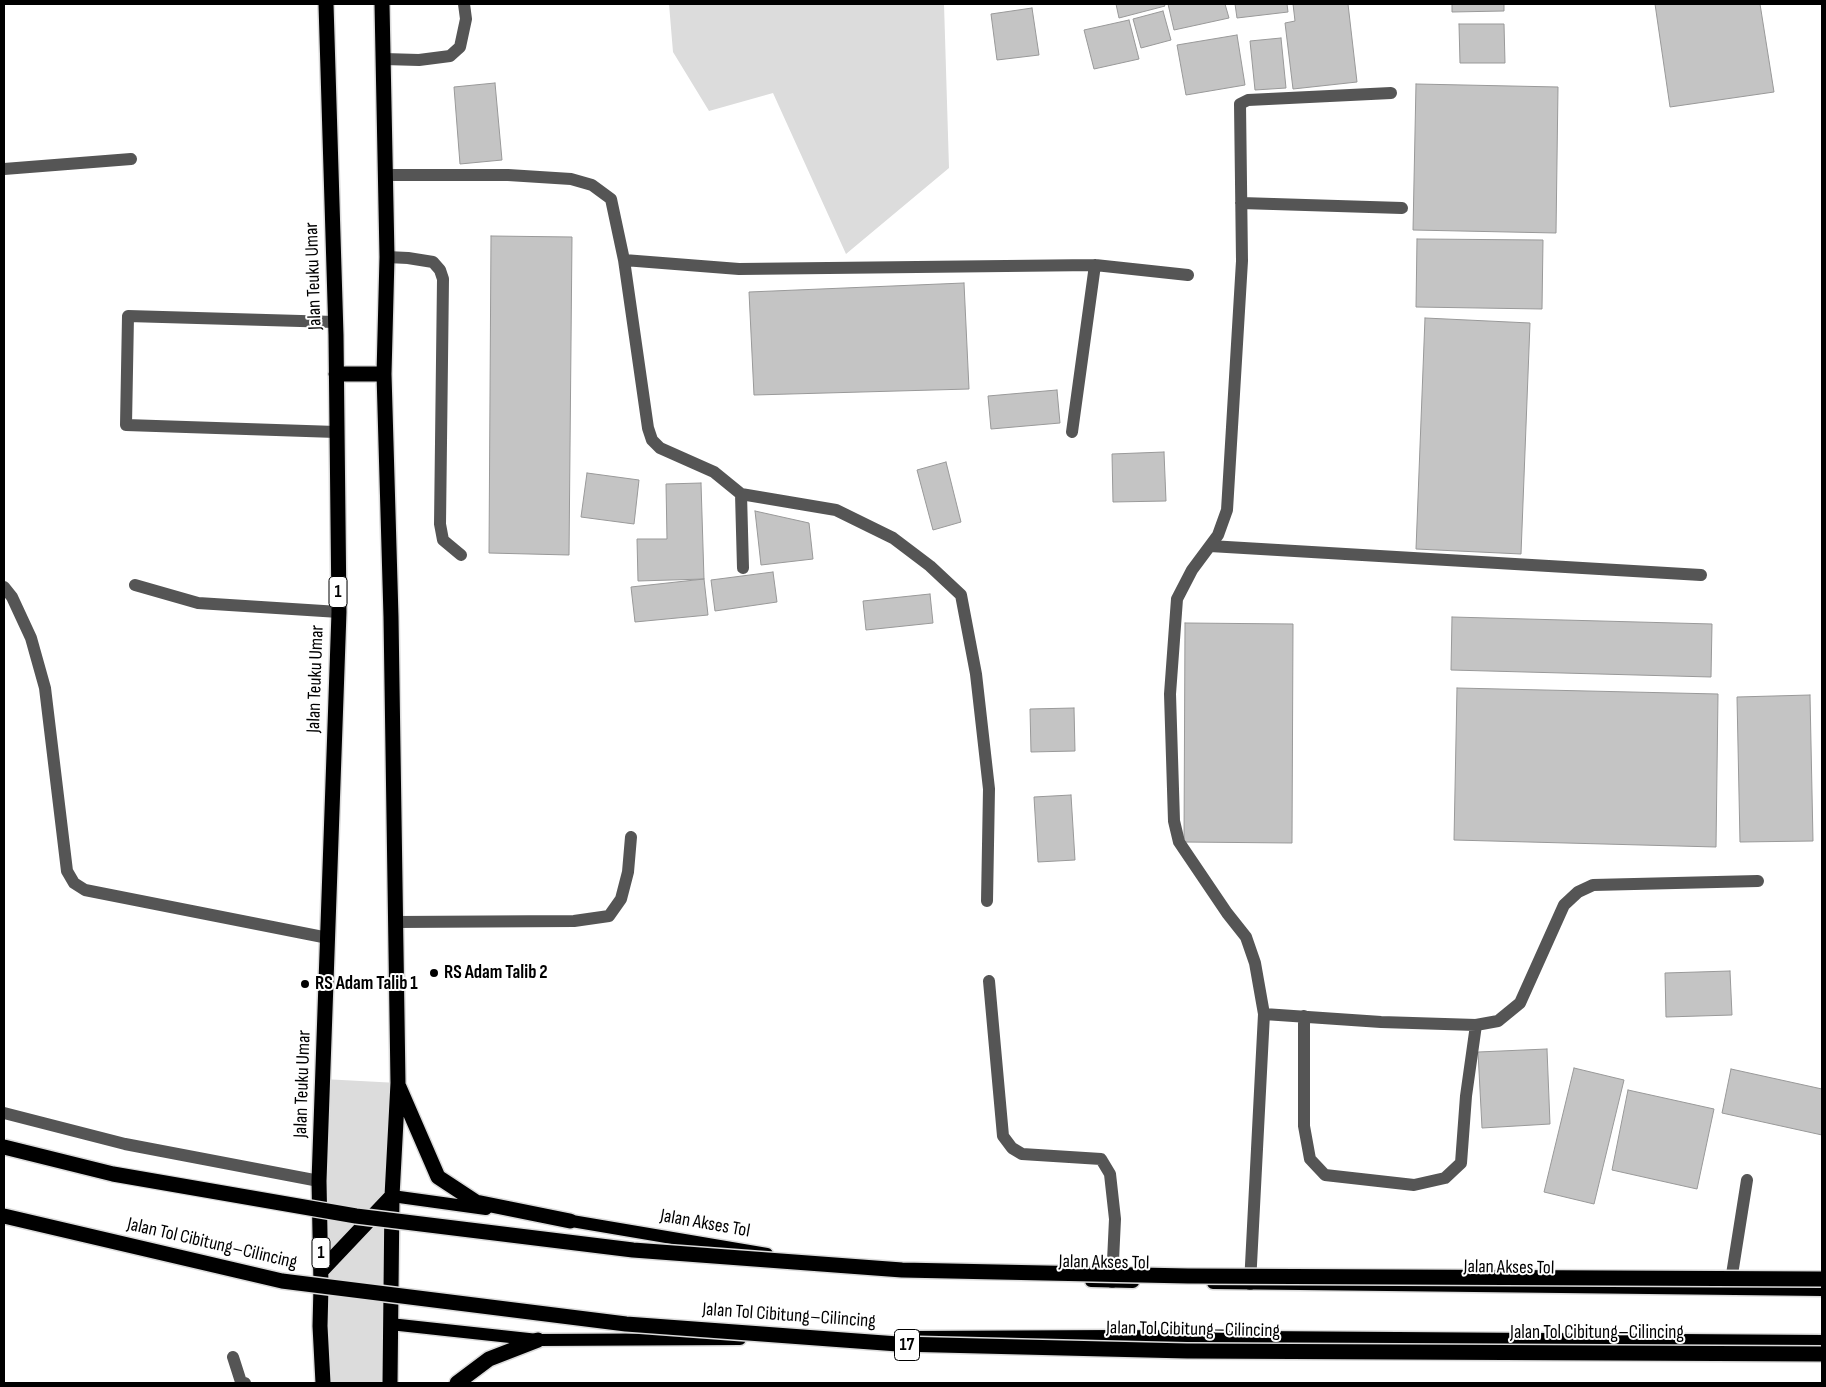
<!DOCTYPE html>
<html>
<head>
<meta charset="utf-8">
<style>
  body { margin:0 }
  #map { position:relative; width:1826px; height:1387px; overflow:hidden; background:#fff; font-family:"Sofia Sans Condensed",sans-serif }
  canvas { display:block }
  .frame { position:absolute; inset:0; border:5px solid #000; pointer-events:none }
</style>
</head>
<body>
<div id="map">
<canvas width="1826" height="1387"></canvas>
<div class="frame"></div>
</div>
<script>
const ctx = document.querySelector('canvas').getContext('2d');
ctx.lineJoin = 'round';
function fill(path, color) { ctx.fillStyle = color; ctx.fill(path, 'evenodd'); }
const poly = rows => new Path2D(rows.map(r => 'M' + r).join(''));
function stroke(path, color, width, dash) { ctx.strokeStyle = color; ctx.lineWidth = width; ctx.lineCap = dash ? 'butt' : 'round'; ctx.setLineDash(dash || []); ctx.stroke(path); }
function label(font, color, halo, rows, align = 'center') {
  ctx.font = font + ' "Sofia Sans Condensed",sans-serif'; ctx.lineWidth = 4; ctx.setLineDash([]); ctx.textBaseline = 'middle'; ctx.strokeStyle = halo; ctx.fillStyle = color; for (const [text, x, y, turn = 0] of rows) {
    ctx.save(); ctx.translate(x, y); ctx.rotate((+turn || 0) * Math.PI / 180); ctx.textAlign = isNaN(turn) ? turn : align; if (halo) ctx.strokeText(text, 0, 0); ctx.fillText(text, 0, 0); ctx.restore();
  }
}
fill(poly([
  [669,4,944,4,949,168,846,254,773,93,709,111,673,52],
  [323,1079,398,1083,390,1383,323,1383]
]), '#dcdcdc');
const building = poly([
  [1116,4,1164,4,1165,6,1119,18,1116,4],
  [1168,4,1225,4,1229,18,1174,30,1168,4],
  [1235,4,1287,4,1288,12,1237,18,1235,4],
  [1293,4,1348,4,1357,82,1293,89,1285,23,1295,21,1293,4],
  [1452,4,1504,4,1504,11,1452,12,1452,4],
  [1655,4,1760,4,1774,92,1670,107,1655,4],
  [1032,8,1039,55,997,60,991,14,1032,8],
  [1163,11,1171,40,1141,48,1133,19,1163,11],
  [1129,20,1139,59,1094,69,1084,30,1129,20],
  [1459,24,1504,24,1505,63,1460,63,1459,24],
  [1237,35,1245,85,1186,95,1177,45,1237,35],
  [1281,38,1286,88,1255,90,1250,41,1281,38],
  [495,83,502,160,460,164,454,87,495,83],
  [1416,84,1558,87,1556,233,1413,230,1416,84],
  [491,236,572,237,569,555,489,553,491,236],
  [1417,239,1543,240,1542,309,1416,307,1417,239],
  [964,283,969,389,754,395,749,292,964,283],
  [1425,318,1530,323,1521,554,1416,549,1425,318],
  [1057,390,1060,423,991,429,988,396,1057,390],
  [1164,452,1166,501,1113,502,1112,454,1164,452],
  [946,462,961,522,933,530,917,470,946,462],
  [587,473,639,480,634,524,581,517,587,473],
  [701,483,704,579,638,581,637,539,667,539,666,484,701,483],
  [755,511,809,523,813,559,761,565,755,511],
  [773,572,777,602,715,611,711,580,773,572],
  [704,579,708,615,635,622,631,587,704,579],
  [930,594,933,623,866,630,863,601,930,594],
  [1452,617,1712,624,1711,677,1451,670,1452,617],
  [1185,623,1293,624,1292,843,1184,842,1185,623],
  [1457,688,1718,694,1716,847,1454,840,1457,688],
  [1810,695,1813,841,1740,842,1737,697,1810,695],
  [1074,708,1075,751,1031,752,1030,709,1074,708],
  [1071,795,1075,860,1038,862,1034,797,1071,795],
  [1730,971,1732,1015,1666,1017,1665,973,1730,971],
  [1547,1049,1550,1124,1482,1128,1478,1052,1547,1049],
  [1574,1068,1624,1080,1594,1204,1544,1192,1574,1068],
  [1731,1069,1822,1089,1822,1135,1722,1113,1731,1069],
  [1628,1090,1714,1109,1697,1189,1612,1170,1628,1090]
]);
fill(building, '#c4c4c4');
stroke(building, '#999', 1);
const major = poly([
  [392,1196,486,1209],
  [560,1219,767,1254],
  [1091,1281,1133,1282],
  [1213,1283,1822,1290],
  [390,1324,538,1340,740,1339],
  [912,1337,1114,1336,1822,1341]
]);
const highway = poly([
  [382,4,387,257,384,374,391,617,398,1083,392,1196,390,1383],
  [336,374,384,374],
  [399,1087,438,1177,476,1202,570,1221],
  [321,1271,392,1196],
  [323,1383,320,1326,321,1286,319,1181,339,612,336,335,326,4],
  [457,1383,489,1359,538,1340]
]);
stroke(major, '#dbdbdb', 15);
stroke(highway, '#dbdbdb', 18);
stroke(poly([
  [384,59,419,60,450,56,460,47,466,19,464,4],
  [4,169,131,159],
  [385,175,508,175,571,179,592,185,611,199,624,260,648,428,652,440,660,448,714,472,741,494,743,568],
  [1241,203,1402,208],
  [387,257,408,258,433,262,440,270,443,279,440,524,443,540,461,555],
  [624,260,739,269,1095,265,1188,275],
  [335,322,128,316,126,425,336,432],
  [1072,432,1095,265],
  [741,494,836,510,893,538,930,566,961,595,976,674,989,789,987,901],
  [1210,546,1701,575],
  [135,585,198,603,339,612],
  [4,587,12,597,31,638,45,688,67,871,74,883,85,890,328,938],
  [396,922,574,921,609,916,621,899,628,872,631,837],
  [989,981,1003,1136,1012,1148,1022,1154,1101,1159,1110,1174,1115,1219,1112,1282],
  [1264,1014,1381,1022,1476,1025,1498,1021,1520,1003,1564,905,1578,892,1593,885,1758,881],
  [1304,1016,1304,1126,1310,1159,1325,1175,1414,1185,1445,1178,1461,1163,1466,1096,1476,1025],
  [4,1113,125,1144,319,1181],
  [1250,1284,1264,1014,1255,963,1246,937,1227,913,1179,842,1174,821,1170,694,1177,599,1192,570,1218,535,1227,510,1242,261,1240,104,1248,100,1391,93],
  [1730,1287,1747,1180],
  [233,1357,241,1382,245,1383]
]), '#555', 12);
stroke(major, '#000', 12);
stroke(highway, '#000', 15);
const highwayBridge = poly([
  [4,1147,113,1174,356,1216,633,1250,902,1270,1188,1276,1822,1279],
  [4,1216,282,1281,626,1324,898,1344,1187,1351,1822,1354]
]);
stroke(highwayBridge, '#dbdbdb', 18, []);
stroke(highwayBridge, '#000', 15);
for (const [x, y, r, color] of [
  [434,973,5,"#000"],
  [305,984,5,"#000"]
]) { const dot = new Path2D(); dot.arc(x, y, r, 0, 2 * Math.PI); ctx.fillStyle = color; ctx.fill(dot); stroke(dot, '#fff', 2); }
for (const [x, y, w] of [
  [338,592,18],
  [321,1253,18],
  [907,1345,25]
]) { const box = new Path2D(); box.roundRect(x - w / 2, y - 15.5, w, 31, 4); ctx.fillStyle = '#fff'; ctx.fill(box); stroke(box, '#000', 1); }
label('bold 18px', '#000', null, [
  ["1",338,592],
  ["1",321,1253],
  ["17",907,1345]
]);
label('19px', '#000', '#fff', [
  ["Jalan Teuku Umar",314,276,-92],
  ["Jalan Teuku Umar",316,679,-88],
  ["Jalan Teuku Umar",303,1084,-88],
  ["Jalan Akses Tol",705,1224,10],
  ["Jalan Tol Cibitung–Cilincing",212,1244,13],
  ["Jalan Akses Tol",1104,1263,1],
  ["Jalan Akses Tol",1509,1268,1],
  ["Jalan Tol Cibitung–Cilincing",789,1316,4],
  ["Jalan Tol Cibitung–Cilincing",1193,1330,1],
  ["Jalan Tol Cibitung–Cilincing",1597,1333]
]);
label('bold 19px', '#000', '#fff', [
  ["RS Adam Talib 2",444,973],
  ["RS Adam Talib 1",315,984]
], 'left');
</script>
</body>
</html>
